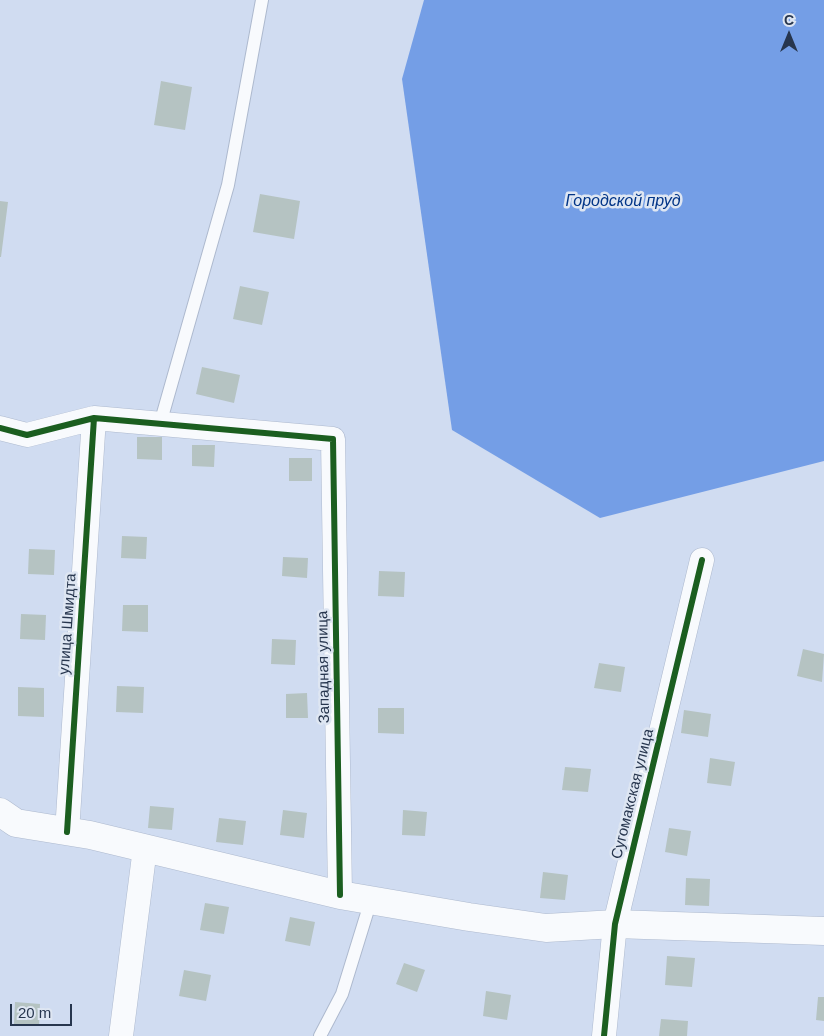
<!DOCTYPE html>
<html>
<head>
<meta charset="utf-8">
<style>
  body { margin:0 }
  #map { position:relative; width:824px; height:1036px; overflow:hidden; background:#d0dcf1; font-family:Arial,sans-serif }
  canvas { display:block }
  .north { position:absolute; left:764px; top:10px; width:50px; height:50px; -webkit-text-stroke:4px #dee6f2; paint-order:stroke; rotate:0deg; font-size:14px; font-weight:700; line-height:20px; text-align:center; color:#27364e }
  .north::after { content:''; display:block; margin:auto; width:18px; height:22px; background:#27364e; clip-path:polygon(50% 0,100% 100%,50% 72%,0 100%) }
  .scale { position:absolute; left:10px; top:1004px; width:62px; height:22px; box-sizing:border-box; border:2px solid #27364e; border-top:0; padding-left:6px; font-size:15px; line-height:18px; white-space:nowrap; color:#27364e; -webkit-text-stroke:4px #dee6f2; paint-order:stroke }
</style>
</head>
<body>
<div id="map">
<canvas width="824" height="1036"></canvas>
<div class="north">С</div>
<div class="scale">20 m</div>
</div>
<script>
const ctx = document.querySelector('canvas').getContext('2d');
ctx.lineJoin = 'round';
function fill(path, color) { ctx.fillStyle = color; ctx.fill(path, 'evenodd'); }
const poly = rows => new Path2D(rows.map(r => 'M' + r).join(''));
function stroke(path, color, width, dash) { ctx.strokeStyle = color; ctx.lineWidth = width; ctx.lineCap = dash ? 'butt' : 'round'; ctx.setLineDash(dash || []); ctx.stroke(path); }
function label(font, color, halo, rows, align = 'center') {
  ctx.font = font + ' Arial,sans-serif'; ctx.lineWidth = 5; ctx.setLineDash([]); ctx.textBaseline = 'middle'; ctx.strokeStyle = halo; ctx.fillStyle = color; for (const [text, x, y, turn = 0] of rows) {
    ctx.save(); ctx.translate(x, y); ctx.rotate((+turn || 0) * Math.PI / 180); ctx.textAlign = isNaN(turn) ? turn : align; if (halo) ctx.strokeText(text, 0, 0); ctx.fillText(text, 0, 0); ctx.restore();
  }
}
fill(poly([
  [424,0,824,0,824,461,600,518,452,430,402,79]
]), '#749ee6');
fill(poly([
  [161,81,192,87,185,130,154,125],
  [260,194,300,201,294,239,253,232],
  [0,201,8,202,1,257,0,257],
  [240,286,269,292,262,325,233,319],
  [202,367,240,375,234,403,196,394],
  [137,437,162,437,162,460,137,459],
  [192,445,215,445,214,467,192,466],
  [289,458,312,458,312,481,289,481],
  [122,536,147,537,146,559,121,558],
  [29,549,55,550,54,575,28,574],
  [283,557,308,558,307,578,282,576],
  [379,571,405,572,404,597,378,596],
  [123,605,148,605,148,632,122,631],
  [21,614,46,615,45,640,20,639],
  [272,639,296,640,295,665,271,664],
  [803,649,824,654,822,682,797,676],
  [599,663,625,667,621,692,594,688],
  [117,686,144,687,143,713,116,712],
  [18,687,44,688,44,717,18,716],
  [307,693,308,718,286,718,286,694],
  [378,708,404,708,404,734,378,733],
  [684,710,711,714,708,737,681,733],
  [710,758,735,762,731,786,707,783],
  [565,767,591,769,588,792,562,790],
  [150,806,174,808,172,830,148,828],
  [283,810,307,813,304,838,280,835],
  [403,810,427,812,425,836,402,835],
  [219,818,246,821,243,845,216,842],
  [669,828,691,831,687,856,665,852],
  [543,872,568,875,565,900,540,898],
  [686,878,710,879,709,906,685,905],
  [205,903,229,907,224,934,200,930],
  [290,917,315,922,310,946,285,941],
  [667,956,695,958,692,987,665,985],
  [404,963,425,970,417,992,396,984],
  [184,970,211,975,206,1001,179,996],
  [486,991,511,995,507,1020,483,1016],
  [818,997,824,997,824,1021,816,1020],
  [15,1002,40,1004,39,1026,14,1024],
  [661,1019,688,1021,687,1036,659,1036]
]), '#b5c3c2');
const lane = poly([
  [160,424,228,185,262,0],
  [320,1036,342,994,371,900]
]);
const street = poly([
  [0,428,27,435,94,418,333,439,340,895],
  [67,832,94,418],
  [121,1036,145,848],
  [604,1036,615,924,702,560]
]);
const primary = poly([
  [0,812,16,823,90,835,340,895,469,917,546,928,615,924,824,931]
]);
stroke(lane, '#adb9ce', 14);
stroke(street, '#adb9ce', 25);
stroke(primary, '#adb9ce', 29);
stroke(lane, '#f8fafd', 12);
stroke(street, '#f8fafd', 24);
stroke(primary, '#f8fafd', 28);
stroke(poly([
  [0,428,27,435,94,418,333,439,340,895],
  [67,832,94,418],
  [604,1036,615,924,702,560]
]), '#1b5e20', 6);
label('15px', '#27364e', '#dee6f2', [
  ["улица Шмидта",68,624,-86],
  ["Западная улица",324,667,-91],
  ["Сугомакская улица",633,794,-76]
]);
label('italic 16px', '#023587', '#dee6f2', [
  ["Городской пруд",623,202]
]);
</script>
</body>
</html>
